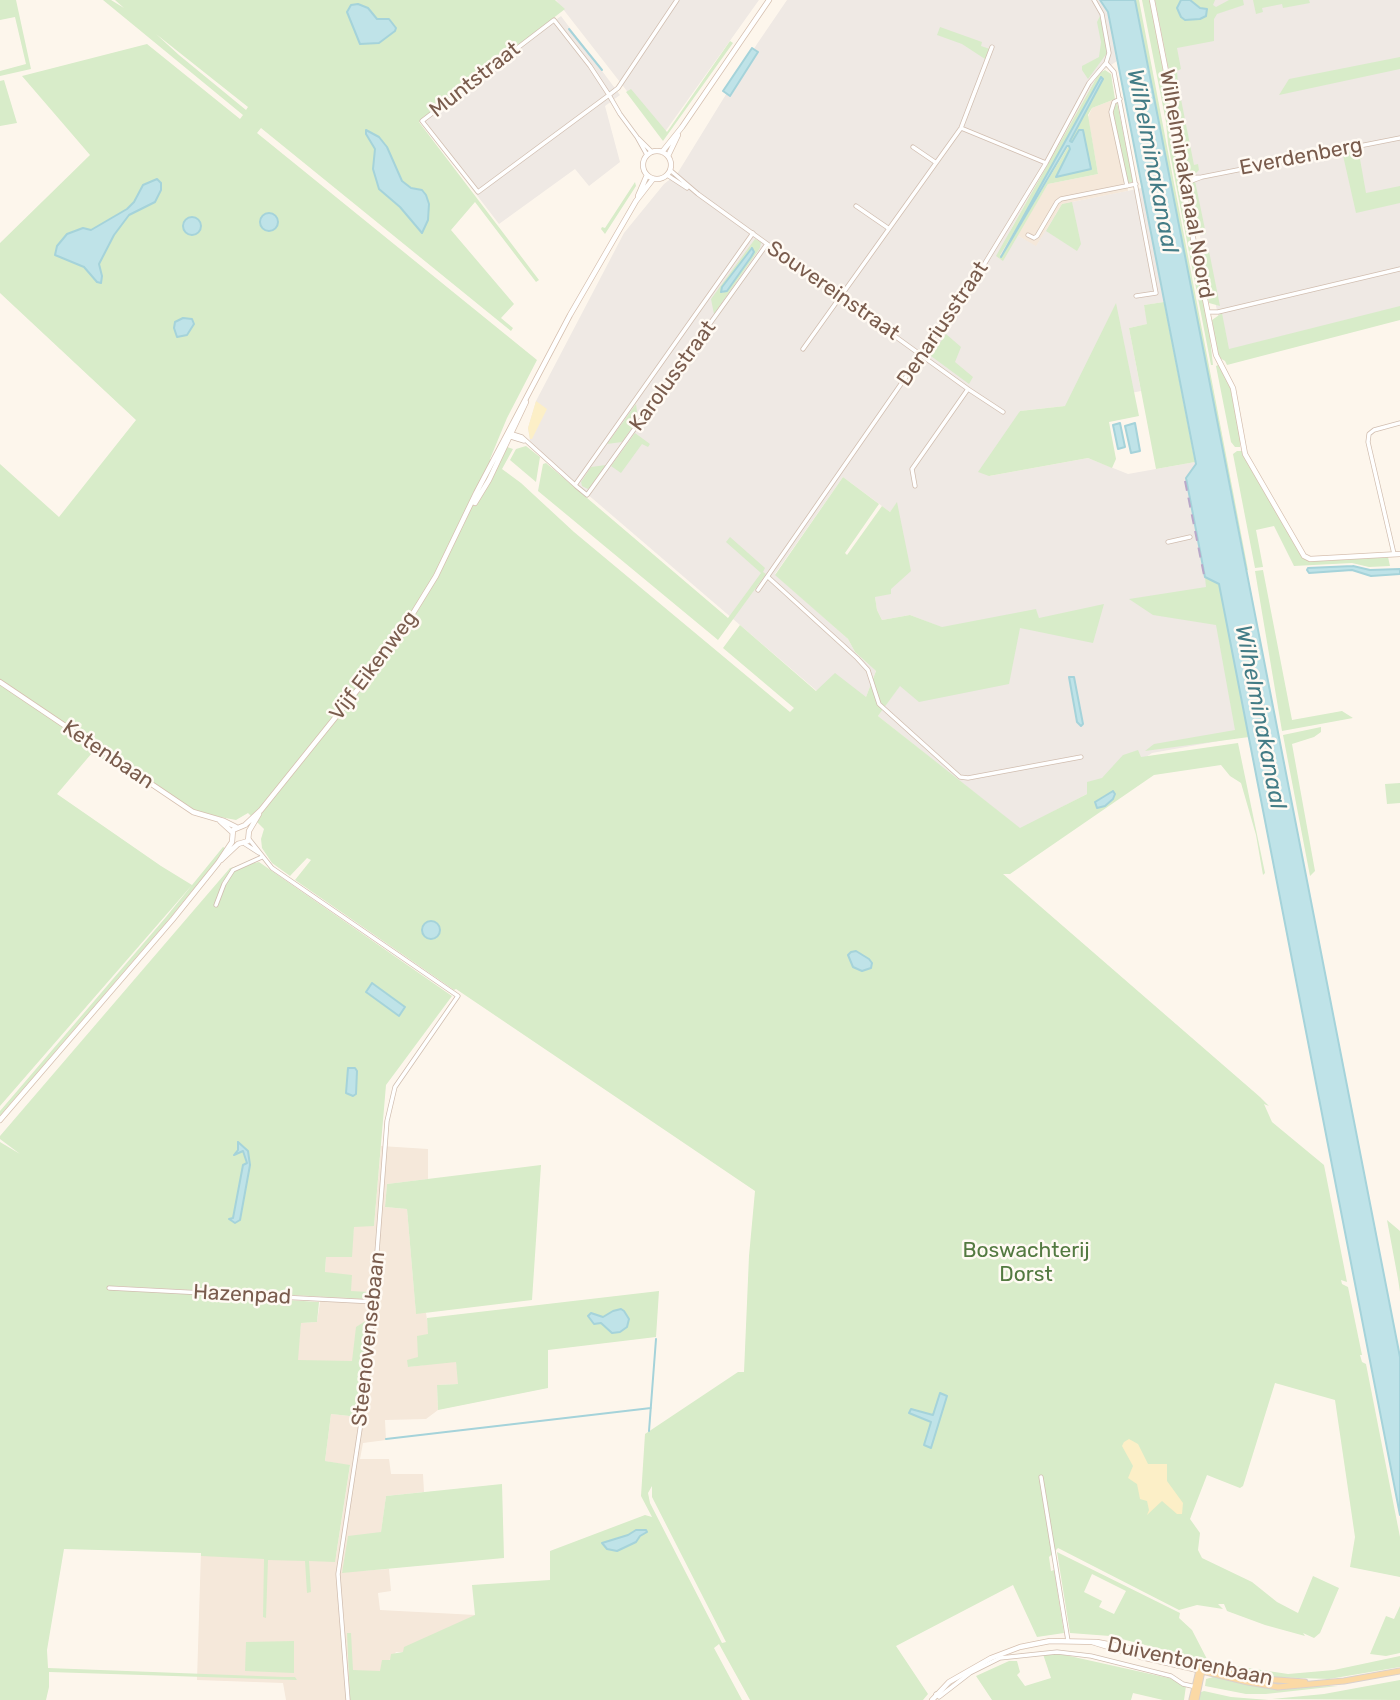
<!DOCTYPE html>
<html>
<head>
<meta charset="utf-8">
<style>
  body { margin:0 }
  canvas { display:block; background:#fdf6ec }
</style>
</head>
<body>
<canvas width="1400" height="1700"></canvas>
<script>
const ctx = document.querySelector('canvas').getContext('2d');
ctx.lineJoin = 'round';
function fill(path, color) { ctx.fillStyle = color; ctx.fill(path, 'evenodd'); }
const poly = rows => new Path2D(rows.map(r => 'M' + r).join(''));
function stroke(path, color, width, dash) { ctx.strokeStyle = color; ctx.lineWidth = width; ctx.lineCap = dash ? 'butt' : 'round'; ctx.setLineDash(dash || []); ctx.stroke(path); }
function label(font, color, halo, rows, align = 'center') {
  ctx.font = font + ' Rubik,sans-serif'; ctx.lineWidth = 5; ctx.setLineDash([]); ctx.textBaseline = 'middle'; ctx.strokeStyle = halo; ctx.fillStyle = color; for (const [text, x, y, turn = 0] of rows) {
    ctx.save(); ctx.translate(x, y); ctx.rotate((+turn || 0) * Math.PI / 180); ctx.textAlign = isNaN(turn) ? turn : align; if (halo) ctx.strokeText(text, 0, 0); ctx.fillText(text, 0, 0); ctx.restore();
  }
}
fill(poly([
  [1115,99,1113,110,1128,191,1062,204,1036,247,1017,235,1048,184,1098,174,1088,117,1092,108],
  [381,1146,428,1149,428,1179,387,1184,385,1207,407,1209,416,1313,426,1313,429,1334,418,1357,408,1367,456,1361,459,1384,437,1385,438,1410,426,1419,385,1420,386,1440,363,1443,360,1459,389,1459,391,1474,423,1474,424,1492,386,1496,381,1533,342,1572,389,1569,391,1591,378,1593,380,1610,476,1615,403,1652,396,1652,356,1700,286,1700,283,1683,197,1680,201,1551,336,1556,350,1466,325,1461,331,1414,359,1417,297,1360,301,1323,317,1322,321,1296,368,1298,351,1291,325,1273,326,1256,351,1257,354,1226,374,1226]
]), '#f5e8da');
fill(poly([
  [556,0,759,0,662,136],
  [787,0,1100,0,1108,12,1117,61,1099,73,1010,231,1036,246,1062,204,1142,188,1164,302,1144,305,1148,324,1129,328,1141,391,1065,406,1020,411,989,476,1088,458,1128,474,1195,462,1196,466,1186,478,1205,577,1247,736,1152,753,1102,786,1020,829,878,716,941,627,910,615,882,620,877,610,875,597,890,589,897,503,890,512,843,477,775,574,848,639,855,652,876,671,866,697,817,691,586,493,530,441,528,428,536,401,624,233,664,184,677,174,757,44],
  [1146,0,1400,0,1400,310,1227,354],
  [561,16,620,95,605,106,620,162,589,186,575,169,499,224,420,121]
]), '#efe9e4');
fill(poly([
  [0,0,16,0,31,69,0,76,0,71,26,64,15,17,0,20],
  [103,0,111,0,124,8,115,0,555,0,565,9,419,122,539,280,536,282,475,202,451,230,514,304,501,318,513,328,511,331,261,128,257,133,537,360,507,418,490,459,498,465,507,447,513,449,502,469,521,483,574,532,790,712,794,708,723,648,740,625,816,691,835,673,866,697,876,671,855,652,848,639,775,575,843,477,879,504,845,553,847,555,882,506,890,512,897,502,911,571,891,589,891,594,875,597,877,610,882,620,910,615,942,627,1036,609,1039,618,1104,604,1093,643,1020,628,1009,684,919,702,900,686,878,716,1020,828,1087,794,1087,782,1102,778,1123,755,1138,750,1141,757,1238,743,1265,873,1263,875,1256,835,1241,783,1230,776,1221,765,1154,775,1010,874,1003,874,1260,1097,1269,1106,1264,1104,1272,1122,1324,1165,1347,1282,1341,1280,1342,1284,1348,1287,1362,1355,1360,1355,1362,1362,1366,1364,1400,1537,1400,1577,1350,1567,1355,1537,1335,1400,1275,1383,1243,1486,1240,1488,1207,1475,1190,1519,1200,1533,1198,1550,1202,1558,1252,1582,1277,1602,1298,1613,1313,1576,1339,1588,1320,1633,1314,1638,1303,1633,1305,1636,1265,1625,1227,1611,1224,1604,1218,1604,1223,1609,1197,1605,1179,1610,1058,1548,1049,1557,1051,1571,1054,1570,1064,1633,1037,1637,1013,1585,896,1646,928,1694,923,1700,750,1700,719,1644,714,1648,742,1700,350,1700,347,1633,351,1633,353,1670,380,1671,382,1660,390,1660,391,1654,403,1652,404,1647,475,1615,472,1585,550,1580,550,1551,645,1515,652,1517,641,1496,645,1434,738,1372,744,1372,749,1256,755,1191,456,989,454,990,295,880,311,860,307,858,290,876,272,863,262,848,261,839,264,829,248,813,236,820,199,813,92,753,57,794,161,866,192,885,0,1106,0,464,59,517,136,420,0,293,0,243,90,155,22,76,147,44,240,119,243,115],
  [156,34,248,107,246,110,179,55],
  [652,1486,652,1497,726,1642,722,1643,650,1503,648,1493],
  [1135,0,1139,0,1248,570,1246,571],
  [1142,0,1150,0,1158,42,1174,120,1175,154,1208,321,1213,365,1211,365,1168,144,1166,122],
  [1155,0,1181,0,1178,12,1204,8,1200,8,1190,0,1215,0,1213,5,1216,7,1229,0,1243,0,1244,5,1217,14,1214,19,1214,41,1177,48,1181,69,1177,71,1178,84,1194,165,1198,164,1199,170,1194,175,1187,175,1183,171,1178,145,1179,122],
  [1253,0,1309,0,1310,3,1283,8,1282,4,1262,8,1263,12,1256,14],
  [1100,16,1107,53,1088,79,1082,70,1082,66,1099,57,1101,42,1097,22],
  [940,27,982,42,981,46,990,49,985,59,962,44,937,35],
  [730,41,733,43,663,141,626,92,631,89,667,132],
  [1400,57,1400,69,1279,95,1289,79],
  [1105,70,1111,74,1115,99,1092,108,1088,115,1098,174,1048,184,1003,261,996,256,1093,84,1099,73],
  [1101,77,1103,79,1070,141,1072,142,1079,130,1056,177,1070,149,1069,145,1002,256,1000,255,1030,206],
  [4,80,17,123,0,126,0,81],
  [1117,102,1133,182,1127,183,1113,110],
  [1357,148,1362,158,1360,159,1366,193,1400,186,1400,203,1356,213,1342,151],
  [1195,181,1206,234,1201,235,1194,231,1187,190,1189,185],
  [635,182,636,186,605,234,601,229,602,227,605,228],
  [1072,202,1081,244,1077,251,1046,231,1062,204],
  [755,239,761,242,760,248,714,314,711,299],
  [752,249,754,253,751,257,727,291,722,293,722,288],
  [1203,251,1209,251,1220,306,1209,303,1199,255],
  [1164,302,1195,462,1156,469,1129,328,1147,324,1144,305],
  [1116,303,1139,416,1109,422,1116,459,1112,468,1088,458,989,476,978,472,1020,411,1065,406],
  [1400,306,1400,320,1227,365,1225,361,1218,357,1212,320,1222,313,1229,349],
  [946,334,961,347,955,362,973,377,969,384,931,356],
  [1218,365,1230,386,1240,438,1240,447,1235,447,1231,442,1216,366],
  [636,404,638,419,622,442,607,444],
  [635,433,650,444,648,447,642,444,621,473,611,466],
  [526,446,540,457,536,482,510,460,516,449],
  [1237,451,1242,451,1302,557,1312,561,1388,557,1390,566,1369,567,1352,563,1294,566,1274,526,1256,530,1263,567,1255,568,1233,454],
  [546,463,728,618,761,573,726,542,730,537,765,568,763,572,766,574,718,640,538,491,543,464],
  [606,465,590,487,588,489,582,486,581,482,591,467],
  [1263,570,1292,720,1342,711,1353,718,1282,731,1255,571],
  [1205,577,1219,584,1249,737,1145,751,1154,744,1235,730,1216,625,1153,615,1129,599,1206,587],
  [1321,727,1321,732,1314,737,1292,744,1315,871,1310,876,1283,735],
  [1400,783,1400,803,1387,804,1385,784],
  [223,847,225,848,222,854,170,918,0,1116,0,1111,166,917],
  [259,862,452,996,386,1085,374,1226,354,1227,352,1257,326,1257,325,1272,352,1275,351,1291,369,1292,368,1299,115,1286,114,1289,319,1302,317,1322,301,1323,298,1360,352,1361,356,1327,367,1320,359,1417,331,1414,325,1461,350,1465,335,1562,309,1561,311,1592,307,1593,305,1561,268,1560,266,1618,263,1617,264,1559,201,1556,201,1553,64,1549,47,1650,48,1668,284,1677,295,1677,297,1680,49,1672,49,1687,46,1700,0,1700,0,1142,20,1154,0,1139,0,1136,230,868],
  [541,1165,532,1300,416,1314,407,1209,385,1207,387,1184],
  [1387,1220,1400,1231,1400,1292,1398,1279],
  [659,1291,656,1337,548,1350,548,1388,438,1410,437,1385,458,1384,456,1362,408,1367,407,1360,418,1357,417,1336,428,1334,427,1318],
  [502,1484,504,1558,342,1573,348,1536,381,1532,386,1496],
  [1057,1552,1180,1613,1179,1618,1192,1630,1208,1661,1110,1636,1070,1633],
  [1092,1574,1126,1591,1114,1614,1099,1607,1102,1601,1084,1592],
  [1400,1606,1400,1653,1386,1656,1370,1654,1386,1616,1394,1619],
  [294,1641,294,1673,245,1671,246,1642],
  [1056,1653,1173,1679,1186,1686,1184,1700,1163,1700,1133,1693,1131,1700,992,1700,976,1676,1009,1661,1017,1661,1020,1672,1017,1675,1025,1686,1051,1678,1043,1654],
  [1400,1656,1400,1667,1329,1679,1270,1677,1215,1667,1215,1663,1288,1674,1334,1670],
  [1213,1677,1265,1687,1338,1686,1266,1694,1246,1694,1205,1686,1206,1679],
  [1400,1680,1400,1700,1272,1699,1324,1694],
  [1204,1691,1231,1697,1269,1700,1198,1700,1201,1692]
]), '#d8ecc9');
fill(poly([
  [536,401,547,409,532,439,530,439,528,428],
  [1129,1439,1138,1444,1148,1464,1167,1464,1167,1481,1183,1503,1182,1514,1177,1514,1162,1501,1147,1515,1149,1510,1147,1501,1140,1499,1137,1484,1128,1478,1133,1466,1122,1446,1124,1442]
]), '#fcefc7');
const water = poly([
  [1100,0,1135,0,1400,1357,1400,1515,1219,584,1205,577,1186,478,1196,464,1108,12,1100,0],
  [1181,0,1190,0,1200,8,1207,9,1206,16,1200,19,1185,20,1181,17,1177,8,1181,0],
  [358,4,368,8,377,19,389,19,396,28,395,31,379,43,360,44,347,12,351,5,358,4],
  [752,48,758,52,730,96,723,91,752,48],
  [1101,77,1103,79,1070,141,1072,142,1079,130,1083,130,1091,169,1056,177,1070,149,1069,146,1067,146,1001,257,1101,77],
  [366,130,379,137,387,147,402,181,411,188,422,190,426,195,429,204,428,220,422,233,400,207,379,189,373,169,375,149,366,134,366,130],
  [157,179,161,183,161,190,155,202,129,215,114,235,99,264,102,276,101,283,97,282,84,267,55,255,57,246,67,234,83,228,91,230,127,209,134,202,143,185,157,179],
  '260 222a9 9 0 1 1 18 0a9 9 0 1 1-18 0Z',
  '183 226a9 9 0 1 1 18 0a9 9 0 1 1-18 0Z',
  [752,248,754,252,751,257,727,291,721,292,722,287,752,248],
  [183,318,192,319,194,324,187,335,177,337,174,328,175,322,183,318],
  [1120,423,1125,447,1118,449,1113,425,1120,423],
  [1135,423,1140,451,1131,453,1125,426,1135,423],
  [1353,566,1370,570,1400,569,1400,574,1371,576,1352,570,1309,573,1307,570,1308,568,1353,566],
  [1069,677,1074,677,1083,724,1081,726,1077,722,1069,677],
  [1113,791,1115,794,1113,799,1105,806,1097,808,1095,802,1113,791],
  '422 930a9 9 0 1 1 18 0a9 9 0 1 1-18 0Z',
  [856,951,869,959,872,963,871,968,862,971,853,967,848,955,851,952,856,951],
  [372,983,405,1007,399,1016,366,992,372,983],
  [348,1068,355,1068,357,1071,356,1094,353,1096,346,1093,348,1068],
  [238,1142,248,1151,250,1165,240,1220,235,1223,229,1219,233,1218,243,1165,247,1163,243,1151,234,1155,238,1150,238,1142],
  [621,1309,624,1311,629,1319,627,1327,620,1332,612,1333,601,1323,594,1324,588,1316,591,1313,603,1317,613,1311,621,1309],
  [940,1393,947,1396,931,1448,924,1445,931,1422,909,1413,911,1409,933,1415,940,1393],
  [636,1530,646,1530,647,1532,640,1536,636,1542,617,1551,607,1549,602,1543,628,1535,636,1530]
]);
fill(water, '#bfe3e8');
stroke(water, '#a5d3da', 2);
stroke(poly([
  [569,29,602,70],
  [649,1431,656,1339],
  [386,1439,651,1408]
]), '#a5d3da', 2);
const street = poly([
  [1106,63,1114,72,1156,293,1136,296],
  [1120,99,1114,102,1111,112,1127,186],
  [961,128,1046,163],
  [638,138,652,152],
  [913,147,935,162],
  [647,155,637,137,620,114,609,95,590,66,554,20,422,121,478,192,609,95,618,88,677,0],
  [670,170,698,194,968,389,912,469,915,486],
  [667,175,687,188],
  [1202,177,1400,138],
  [1182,178,1202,177,1183,184],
  [856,206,888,228],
  [1028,235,1034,238,1037,236,1057,202,1061,199,1136,184],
  [1208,312,1218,312,1400,269],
  [803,349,961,128,992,47],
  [968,389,1003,412],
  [509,433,522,437,575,485,753,233],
  [511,437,524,441],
  [576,486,587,495,767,244],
  [1168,542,1190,537],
  [1394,554,1368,442,1369,434,1374,430,1400,423],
  [768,577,857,658,868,670,879,704,960,777,968,778,1081,757],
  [758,590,985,263,1046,163,1089,83,1106,63,1109,53,1102,14,1094,0],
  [249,839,272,868,458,996,395,1087,387,1121,367,1383,338,1574,348,1700],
  [245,844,259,853],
  [216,905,224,884,233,870,262,857],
  [109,1288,375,1302],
  [1041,1477,1068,1641],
  [936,1694,939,1697,970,1673,1000,1658,1057,1652,1091,1656,1171,1676,1183,1684,1196,1687]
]);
const secondary = poly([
  [1152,0,1176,122,1176,144,1182,182,1216,355,1233,388,1245,454,1304,556,1310,559,1400,554],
  '643 165a14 14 0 1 1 28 0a14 14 0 1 1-28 0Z',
  [662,152,682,127,769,0],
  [668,156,678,135],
  [638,196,647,175],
  [475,503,489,480,526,402],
  [0,682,193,812,224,821,236,827],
  [220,821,232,832],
  [249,831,259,814],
  [238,844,248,841,249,831],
  [221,860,238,844],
  [0,1120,173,919,218,863,232,842,233,830,245,825,261,810,359,688,404,628,436,576,476,493,570,315,636,201,653,179],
  [932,1700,949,1682,991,1658,1020,1647,1050,1641,1097,1642,1124,1647,1200,1666,1202,1671,1141,1657,1092,1642]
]);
const primary = poly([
  [1192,1699,1200,1666,1249,1678,1305,1682],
  [1196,1700,1202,1671,1248,1682,1278,1687,1344,1681,1400,1671]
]);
stroke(street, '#d1beb0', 5);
stroke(secondary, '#d6c0b0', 6);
stroke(primary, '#dad1cd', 7);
stroke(street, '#fff', 3.5);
stroke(secondary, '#fff', 4.5);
stroke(primary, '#fbd9a5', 5);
stroke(poly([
  [1185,481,1204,575]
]), '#b9a8c9', 2, [10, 7]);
label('21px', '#7a5c4d', '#fffaf3', [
  ["Muntstraat",475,80,-38],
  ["Everdenberg",1301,157,-11],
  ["Wilhelminakanaal Noord",1186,184,80],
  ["Souvereinstraat",833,291,35],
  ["Denariusstraat",943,324,-56],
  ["Karolusstraat",673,376,-54],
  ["Vijf Eikenweg",374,666,-53],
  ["Ketenbaan",108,755,34],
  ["Hazenpad",242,1295,3],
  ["Steenovensebaan",369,1339,-84],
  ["Duiventorenbaan",1190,1662,12]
]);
label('21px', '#537a41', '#fffaf3', [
  ["Boswachterij",1026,1251],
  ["Dorst",1026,1275]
]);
label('italic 23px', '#437c86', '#fffaf3', [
  ["Wilhelminakanaal",1152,161,79],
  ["Wilhelminakanaal",1260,717,79]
]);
</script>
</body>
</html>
